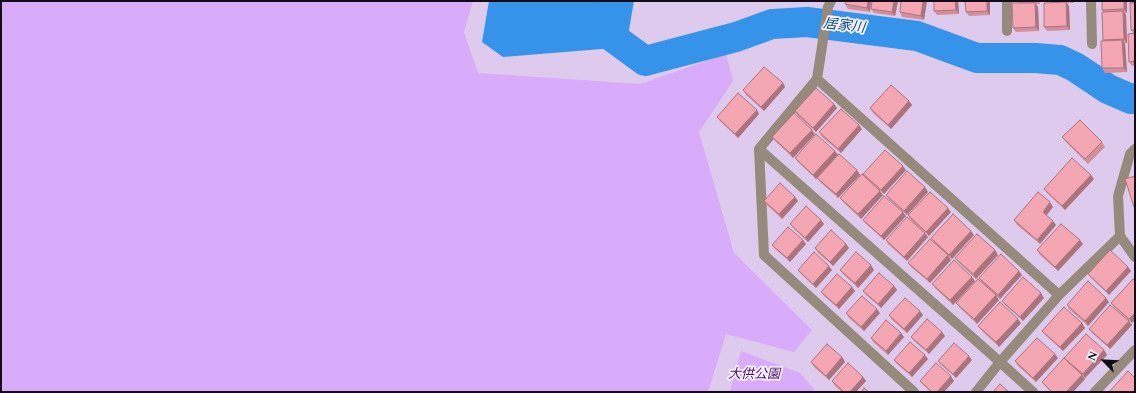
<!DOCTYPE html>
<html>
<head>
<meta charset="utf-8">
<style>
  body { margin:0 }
  #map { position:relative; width:1136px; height:393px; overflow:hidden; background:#decaed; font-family:Spectral,serif }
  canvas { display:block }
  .frame { position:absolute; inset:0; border:2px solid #130c18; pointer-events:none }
  .north { position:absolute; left:1084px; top:341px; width:40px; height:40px; -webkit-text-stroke:3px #f8f1ff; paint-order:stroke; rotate:294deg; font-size:11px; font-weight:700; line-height:16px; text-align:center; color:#130c18 }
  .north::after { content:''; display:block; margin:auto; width:14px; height:18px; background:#130c18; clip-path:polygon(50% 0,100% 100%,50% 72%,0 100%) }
</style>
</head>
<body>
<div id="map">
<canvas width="1136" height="393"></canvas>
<div class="frame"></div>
<div class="north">N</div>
</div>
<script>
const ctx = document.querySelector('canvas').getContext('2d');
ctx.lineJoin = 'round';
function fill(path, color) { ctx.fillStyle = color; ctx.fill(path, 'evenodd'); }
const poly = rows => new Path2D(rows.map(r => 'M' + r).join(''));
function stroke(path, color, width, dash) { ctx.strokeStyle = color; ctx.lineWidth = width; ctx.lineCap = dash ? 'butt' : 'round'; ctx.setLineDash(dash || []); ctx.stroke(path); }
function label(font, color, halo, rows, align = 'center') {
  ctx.font = font + ' Spectral,"Noto Sans JP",serif'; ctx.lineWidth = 3.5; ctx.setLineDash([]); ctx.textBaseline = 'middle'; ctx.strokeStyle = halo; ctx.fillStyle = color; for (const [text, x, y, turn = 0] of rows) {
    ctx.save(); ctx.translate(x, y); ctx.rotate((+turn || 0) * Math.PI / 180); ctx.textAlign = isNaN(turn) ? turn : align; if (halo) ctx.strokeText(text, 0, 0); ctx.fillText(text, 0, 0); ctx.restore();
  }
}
fill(poly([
  [1,1,473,1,464,32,478,73,640,84,726,54,733,81,699,132,734,253,812,330,794,352,726,334,708,392,1,392],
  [741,351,800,373,816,392,730,392]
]), '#d9acfb');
fill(poly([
  [489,1,634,1,626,47,503,57,482,42]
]), '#3594e9');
stroke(poly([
  [563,1,645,61,736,37,772,24,807,22,917,36,977,58,1035,58,1060,60,1075,67,1108,89,1131,99,1135,98]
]), '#3594e9', 30);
stroke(poly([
  [831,1,828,7,817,79,759,149,764,255,914,392],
  [1091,1,1092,44],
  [1007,31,1007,1],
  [817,79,1059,295],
  [759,149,1000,362,1033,392],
  [1135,149,1130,154,1118,196,1120,236,1135,257],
  [976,392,1000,362,1059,295,1120,236],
  [1095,392,1135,350]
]), '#968a7d', 10);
fill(poly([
  [871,1,870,12,848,9,845,4],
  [872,1,898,1,895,16,874,13,871,9],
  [927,1,924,20,902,17,900,12],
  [958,1,959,14,937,15,934,11],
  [965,1,990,1,990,15,969,16,966,12],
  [1015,1,1040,1,1040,4,1036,4,1038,7,1039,31,1016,32,1013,28,1017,3],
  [1050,1,1074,1,1074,3,1067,3,1069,6,1070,30,1047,31,1044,27,1051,2],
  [1102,1,1127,1,1127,13,1125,13,1126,15,1127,43,1125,43,1125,44,1127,72,1105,73,1102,68,1103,41,1103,40,1104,12,1102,10],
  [1131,1,1135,1,1135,66,1132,66,1129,62,1133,33,1131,30,1132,3],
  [783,83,785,87,764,111,746,95,743,90],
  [909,101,912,105,891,129,873,113,870,108],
  [837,108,816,132,798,116,795,111],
  [759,114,738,138,720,121,717,117],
  [862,129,841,153,822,137,819,132],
  [815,134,793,158,775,141,772,137],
  [1062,137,1102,142,1105,147,1088,164,1065,141],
  [838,155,816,179,798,162,795,158],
  [857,170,860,175,838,198,820,182,817,178],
  [906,170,884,194,866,178,863,174],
  [1094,179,1065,210,1047,193,1044,189],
  [925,187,928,192,907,215,889,199,886,195],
  [883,195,861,219,843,202,840,198],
  [795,197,798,201,782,219,767,205,764,201],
  [1053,207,1046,215,1056,225,1040,244,1017,225,1014,220],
  [951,212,929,236,911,220,908,215],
  [906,216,884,240,866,224,863,220],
  [821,220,824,224,808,242,793,228,790,224],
  [974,235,952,259,934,242,931,238],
  [928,237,907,261,888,244,886,240],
  [806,244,790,262,775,249,772,245],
  [846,244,849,248,833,266,818,253,815,248],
  [1083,244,1058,271,1040,255,1037,250],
  [998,255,976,279,958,262,955,258],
  [951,260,930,283,911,267,908,263],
  [1128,267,1131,271,1109,295,1091,278,1088,274],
  [798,270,832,270,816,288,801,274],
  [840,270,874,270,858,288,843,274],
  [1022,275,1000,299,982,283,979,278],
  [1133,279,1132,323,1114,307,1111,303],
  [975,281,953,305,935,288,932,284],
  [894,286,897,290,881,308,866,295,863,291],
  [852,287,855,291,839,309,824,296,821,292],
  [1044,298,1023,321,1005,305,1002,301],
  [999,300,977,324,959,307,956,303],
  [1109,302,1088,326,1069,309,1067,305],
  [846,313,880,313,864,331,849,318],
  [889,315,923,315,907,333,892,320],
  [1129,321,1132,325,1110,349,1092,333,1089,329],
  [1021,323,999,347,981,330,978,326],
  [1082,323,1085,328,1063,351,1045,335,1042,331],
  [901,333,904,337,888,355,873,342,871,338],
  [945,336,929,354,914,341,911,337],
  [1104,350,1107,355,1085,378,1074,368,1085,379,1073,392,1051,392,1045,386,1042,382,1067,362,1064,358],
  [842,357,845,362,829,380,814,367,811,362],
  [1058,358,1036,382,1018,366,1015,361],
  [928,359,912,377,897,364,894,360],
  [972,360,956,378,941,365,938,361],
  [863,377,866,381,856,392,842,392,835,386,832,381],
  [920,381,954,381,944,392,931,392,923,385]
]), '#d28f99');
fill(poly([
  [868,1,871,1,870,12,867,8],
  [894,1,898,1,895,16,892,12],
  [923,1,927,1,924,20,921,16],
  [955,1,958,1,959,14,956,10],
  [987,1,990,1,990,15,987,11],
  [1124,1,1127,1,1127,13,1124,9],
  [1066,2,1069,6,1070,30,1067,26],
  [1035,3,1038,7,1039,31,1036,27],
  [1123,11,1126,15,1127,43,1124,39],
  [1122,40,1125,44,1127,72,1124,68],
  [783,83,785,87,764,111,761,107],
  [909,101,912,105,891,129,888,125],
  [834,104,837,108,816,132,813,128],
  [757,110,759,114,738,138,735,134],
  [859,125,862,129,841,153,838,149],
  [812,130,815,134,793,158,790,153],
  [835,151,838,155,816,179,813,175],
  [903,166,906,170,884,194,881,190],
  [857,170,860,175,838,198,836,194],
  [1091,175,1094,179,1065,210,1062,206],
  [925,187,928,192,907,215,904,211],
  [880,191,883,195,861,219,858,214],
  [795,197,798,201,782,219,779,214],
  [1050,202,1053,207,1046,216,1043,212],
  [948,208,951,212,929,236,926,232],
  [903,212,906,216,884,240,881,236],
  [821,220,824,224,808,242,805,238],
  [1053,221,1056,225,1040,244,1037,240],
  [971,231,974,235,952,259,949,255],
  [925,233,928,237,907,261,904,257],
  [803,240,806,244,790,262,787,258],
  [1080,240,1083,244,1058,271,1055,267],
  [846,244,849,248,833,266,830,262],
  [995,250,998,255,976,279,973,274],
  [948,255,951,260,930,283,927,279],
  [871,265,874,270,858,288,855,283],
  [829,266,832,270,816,288,813,284],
  [1128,267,1131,271,1109,295,1106,291],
  [1019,271,1022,275,1000,299,998,295],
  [972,277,975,281,953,305,950,300],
  [894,286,897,290,881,308,878,304],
  [852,287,855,291,839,309,836,305],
  [1041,293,1044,298,1023,321,1020,317],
  [996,295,999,300,977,324,974,319],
  [1106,298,1109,302,1088,326,1085,321],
  [877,309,880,313,864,331,861,327],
  [920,311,923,315,907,333,904,329],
  [1135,313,1135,320,1132,323,1129,319],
  [1018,319,1021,323,999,347,996,342],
  [1129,321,1132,325,1110,349,1107,345],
  [1082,323,1085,328,1063,351,1060,347],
  [942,332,945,336,929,354,926,350],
  [901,333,904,337,888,355,886,351],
  [1104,350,1107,355,1085,378,1083,374],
  [1055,354,1058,358,1036,382,1033,378],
  [925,355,928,359,912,377,909,373],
  [969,356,972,360,956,378,953,374],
  [842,357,845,362,829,380,826,376],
  [1082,375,1085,379,1073,392,1066,392],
  [951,376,954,381,944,392,937,392],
  [863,377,866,381,856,392,850,392]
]), '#ab747d');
const building = poly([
  [846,1,868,1,867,8,845,4,846,1],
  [872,1,894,1,892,12,871,9,872,1],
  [901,1,923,1,921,16,900,12,901,1],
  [934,1,955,1,956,10,934,11,934,1],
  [965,1,987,1,987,11,966,12,965,1],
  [1102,1,1124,1,1124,9,1102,10,1102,1],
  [1066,2,1067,26,1044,27,1044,3,1066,2],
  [1012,3,1035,3,1036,27,1013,28,1012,3],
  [1130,3,1135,3,1135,30,1131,30,1130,3],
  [1123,11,1124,39,1103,40,1102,12,1123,11],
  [1135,33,1135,61,1129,62,1128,34,1135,33],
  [1122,40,1124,68,1102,68,1101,41,1122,40],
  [764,67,783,83,761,107,743,90,764,67],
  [891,85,909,101,888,125,870,108,891,85],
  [816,88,834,104,813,128,795,111,816,88],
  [738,93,757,110,735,134,717,117,738,93],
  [841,109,859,125,838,149,819,132,841,109],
  [794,113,812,130,790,153,772,137,794,113],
  [1080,120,1102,142,1085,159,1062,137,1080,120],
  [816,134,835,151,813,175,795,158,816,134],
  [885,150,903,166,881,190,863,174,885,150],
  [839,154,857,170,836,194,817,178,839,154],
  [1072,158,1091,175,1062,206,1044,189,1072,158],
  [907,171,925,187,904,211,886,195,907,171],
  [862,174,880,191,858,214,840,198,862,174],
  [1135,176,1135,210,1125,179,1135,176],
  [780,183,795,197,779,214,764,201,780,183],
  [930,192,948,208,926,232,908,215,930,192],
  [1038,192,1050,202,1043,212,1053,221,1037,240,1014,220,1038,192],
  [884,196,903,212,881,236,863,220,884,196],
  [806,206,821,220,805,238,790,224,806,206],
  [953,214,971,231,949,255,931,238,953,214],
  [907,217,925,233,904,257,886,240,907,217],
  [1061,224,1080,240,1055,267,1037,250,1061,224],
  [788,227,803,240,787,258,772,245,788,227],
  [831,230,846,244,830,262,815,248,831,230],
  [977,234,995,250,973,274,955,258,977,234],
  [930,239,948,255,927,279,908,263,930,239],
  [1110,250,1128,267,1106,291,1088,274,1110,250],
  [814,252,829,266,813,284,798,270,814,252],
  [856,252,871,265,855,283,840,270,856,252],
  [1001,254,1019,271,998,295,979,278,1001,254],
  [954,260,972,277,950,300,932,284,954,260],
  [879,273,894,286,878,304,863,291,879,273],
  [837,274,852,287,836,305,821,292,837,274],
  [1023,277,1041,293,1020,317,1002,301,1023,277],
  [978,279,996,295,974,319,956,303,978,279],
  [1133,279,1135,281,1135,313,1129,319,1111,303,1133,279],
  [1088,281,1106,298,1085,321,1067,305,1088,281],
  [862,296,877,309,861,327,846,313,862,296],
  [905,298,920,311,904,329,889,315,905,298],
  [1000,302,1018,319,996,342,978,326,1000,302],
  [1110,305,1129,321,1107,345,1089,329,1110,305],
  [1064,307,1082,323,1060,347,1042,331,1064,307],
  [927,319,942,332,926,350,911,337,927,319],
  [886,320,901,333,886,351,871,338,886,320],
  [1086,334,1104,350,1083,374,1064,358,1086,334],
  [1037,338,1055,354,1033,378,1015,361,1037,338],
  [910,342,925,355,909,373,894,360,910,342],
  [954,343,969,356,953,374,938,361,954,343],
  [827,344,842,357,826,376,811,362,827,344],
  [1064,358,1082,375,1066,392,1052,392,1042,382,1064,358],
  [848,363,863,377,850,392,844,392,832,381,848,363],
  [936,363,951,376,937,392,932,392,920,381,936,363],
  [1128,371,1135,378,1135,392,1109,392,1128,371],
  [1000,384,1009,392,993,392,1000,384],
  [864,388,869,392,861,392,864,388]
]);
fill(building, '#f4a6b2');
stroke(building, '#ab747d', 1);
label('italic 13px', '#4c106c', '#f8f1ff', [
  ["大供公園",754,375]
]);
label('italic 14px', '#054b81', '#f8f1ff', [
  ["居家川",844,27,7]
]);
</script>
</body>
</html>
